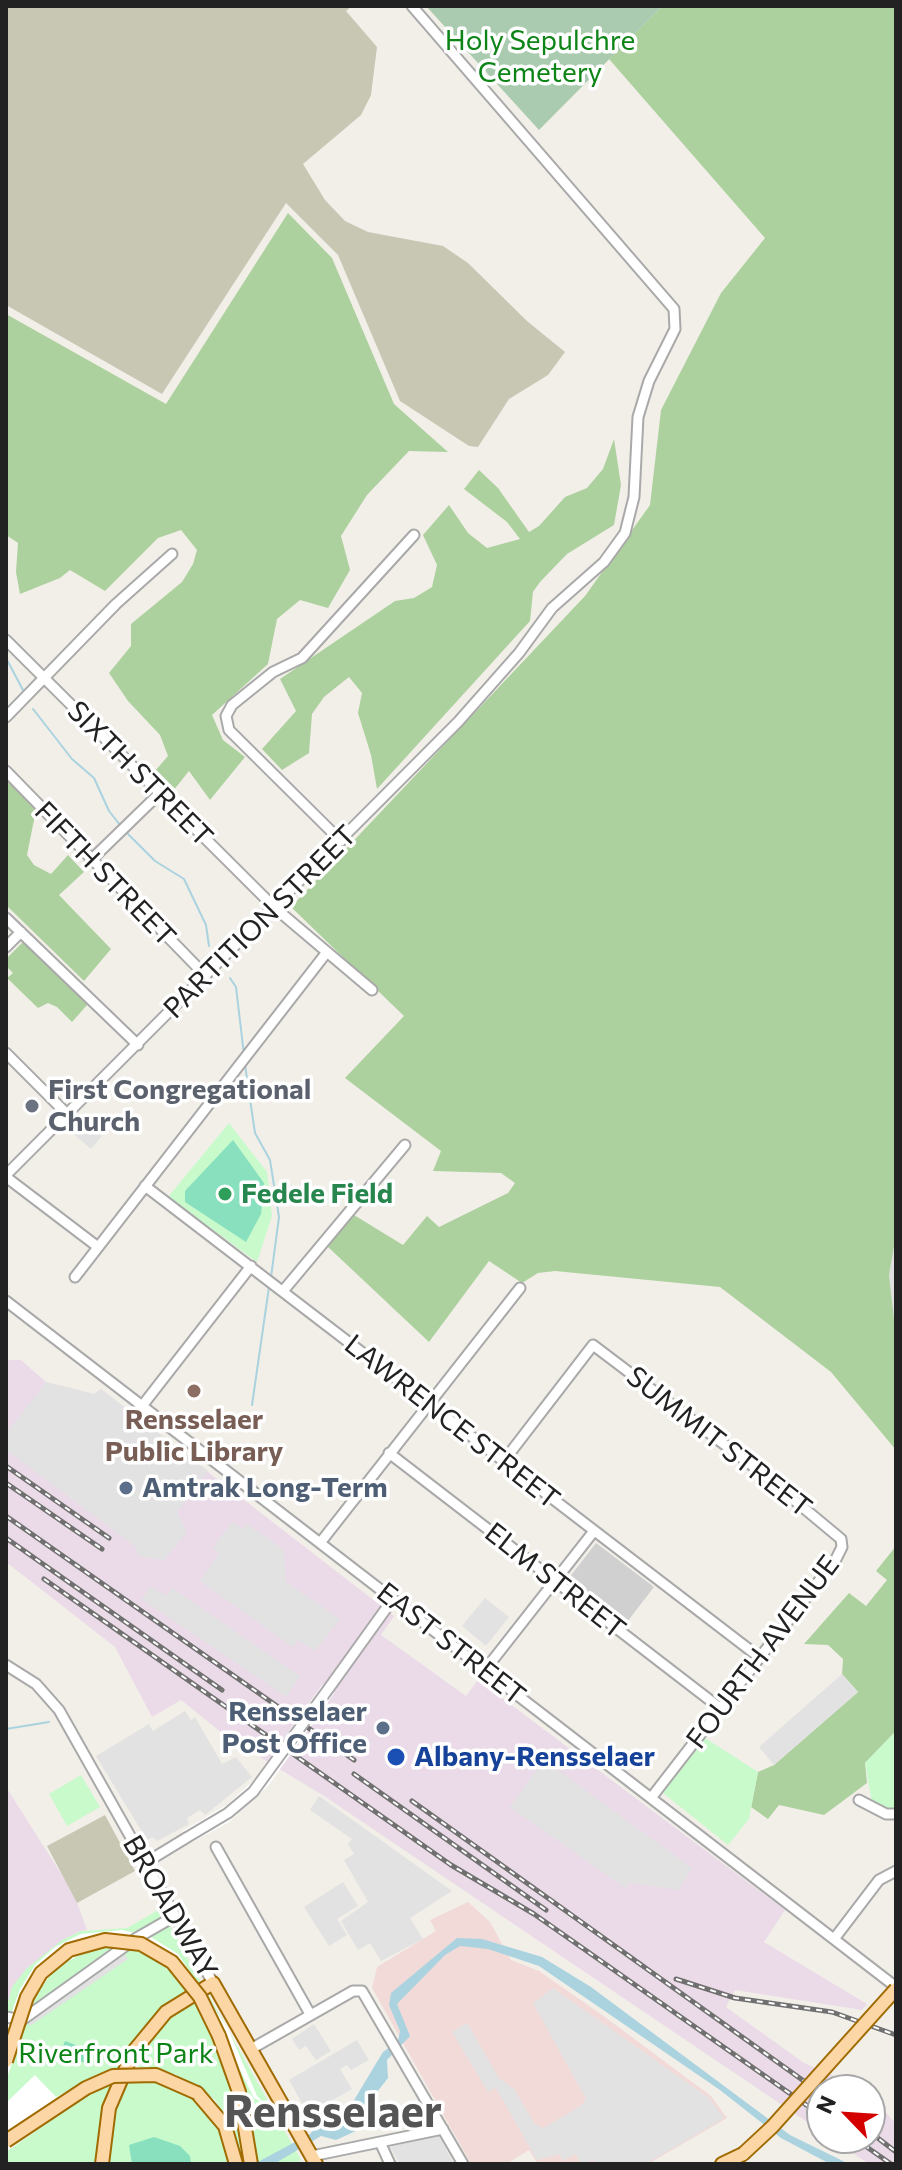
<!DOCTYPE html>
<html>
<head>
<meta charset="utf-8">
<style>
  body { margin:0 }
  #map { position:relative; width:902px; height:2170px; overflow:hidden; background:#f2efe9; font-family:Commissioner,sans-serif }
  canvas { display:block }
  .frame { position:absolute; inset:0; border:8px solid #222; pointer-events:none }
  .north { position:absolute; left:806px; top:2074px; width:80px; height:80px; box-sizing:border-box; background:#fff; border:2px solid #a7a7a7; border-radius:50%; rotate:295deg; font-size:22px; font-weight:700; line-height:32px; text-align:center; color:#222 }
  .north::after { content:''; display:block; margin:auto; width:28px; height:36px; background:#d40000; clip-path:polygon(50% 0,100% 100%,50% 72%,0 100%) }
</style>
</head>
<body>
<div id="map">
<canvas width="902" height="2170"></canvas>
<div class="frame"></div>
<div class="north">N</div>
</div>
<script>
const ctx = document.querySelector('canvas').getContext('2d');
ctx.lineJoin = 'round';
function fill(path, color) { ctx.fillStyle = color; ctx.fill(path, 'evenodd'); }
const poly = rows => new Path2D(rows.map(r => 'M' + r).join(''));
function stroke(path, color, width, dash) { ctx.strokeStyle = color; ctx.lineWidth = width; ctx.lineCap = dash ? 'butt' : 'round'; ctx.setLineDash(dash || []); ctx.stroke(path); }
function label(font, color, halo, rows, align = 'center') {
  ctx.font = font + ' Commissioner,sans-serif'; ctx.lineWidth = 7; ctx.setLineDash([]); ctx.textBaseline = 'middle'; ctx.strokeStyle = halo; ctx.fillStyle = color; for (const [text, x, y, turn = 0] of rows) {
    ctx.save(); ctx.translate(x, y); ctx.rotate((+turn || 0) * Math.PI / 180); ctx.textAlign = isNaN(turn) ? turn : align; if (halo) ctx.strokeText(text, 0, 0); ctx.fillText(text, 0, 0); ctx.restore();
  }
}
fill(poly([
  [896,1235,896,1336,889,1275]
]), '#e0dfdf');
fill(poly([
  [468,1902,490,1922,511,1960,539,1971,605,2017,711,2096,727,2118,648,2164,538,2164,529,2150,506,2164,471,2164,372,1988,377,1967,436,1931,430,1920]
]), '#f2dad9');
fill(poly([
  [6,1360,21,1360,46,1382,94,1394,101,1389,394,1616,381,1635,466,1696,478,1680,785,1910,764,1942,867,2004,862,2010,735,1990,726,2007,804,2063,866,2090,822,2090,822,2132,324,1796,227,1737,181,1700,152,1717,115,1647,6,1562],
  [6,1787,74,1894,87,1930,81,1931,12,1987,6,2010],
  [870,2094,896,2124,896,2164,869,2164,830,2138,870,2138]
]), '#ebdbe8');
fill(poly([
  [596,1543,654,1587,627,1622,569,1578]
]), '#d0d0d0');
fill(poly([
  [6,6,352,6,346,11,377,47,371,95,361,115,303,164,325,200,345,221,368,232,443,246,468,263,527,321,565,352,548,375,509,399,478,447,469,446,400,401,338,255,286,203,162,394,6,305],
  [105,1815,135,1871,77,1903,47,1846]
]), '#c7c7b4');
fill(poly([
  [662,6,896,6,896,1235,889,1275,896,1336,896,1450,831,1372,720,1287,555,1271,538,1273,522,1283,489,1261,429,1342,327,1246,354,1215,403,1245,427,1216,439,1227,508,1193,515,1183,501,1173,433,1171,441,1151,345,1078,404,1016,291,907,585,596,650,505,661,410,721,293,765,238,609,59],
  [288,213,332,258,394,404,448,452,409,451,367,495,341,536,350,570,328,608,300,600,277,619,268,664,212,715,223,740,245,757,210,800,189,771,173,791,155,771,168,756,160,735,128,701,109,673,131,646,131,624,182,582,193,564,197,550,181,530,158,538,105,591,70,570,60,578,20,594,16,572,18,543,6,535,6,314,166,404],
  [614,439,621,485,614,525,567,554,540,582,533,592,530,621,377,789,371,755,358,713,362,693,349,677,324,697,312,714,309,753,282,770,262,749,296,711,280,679,395,601,414,598,432,587,437,565,423,535,449,505,468,533,487,548,520,539,507,522,464,489,479,470,498,488,529,532,539,526,565,497,587,488,603,469],
  [6,777,36,810,27,855,34,865,51,874,68,855,84,872,59,895,111,949,84,981,6,905],
  [23,942,88,1004,72,1022,57,1007,48,1003,38,1008,7,978,13,973,6,966,6,959],
  [896,1546,896,1731,865,1763,867,1783,824,1815,779,1805,768,1819,751,1807,758,1772,774,1765,858,1692,842,1674,843,1659,828,1645,804,1644,849,1593,866,1606,887,1580,876,1571]
]), '#add19e');
fill(poly([
  [426,6,662,6,539,130]
]), '#aacbaf');
fill(poly([
  [229,1123,267,1172,272,1216,257,1262,168,1197],
  [896,1731,896,1811,886,1811,872,1802,865,1763],
  [705,1738,758,1772,749,1819,728,1845,663,1793],
  [81,1775,100,1807,67,1826,49,1794],
  [160,1909,301,2160,295,2164,6,2164,6,2010,12,1987,26,1969,62,1940,81,1931,127,1928]
]), '#c8facc');
fill(poly([
  [233,1140,264,1183,261,1214,246,1242,185,1202,185,1191],
  [65,2041,92,2051,88,2064,60,2054],
  [154,2137,180,2146,190,2156,191,2164,132,2164,129,2145]
]), '#88e0be');
fill(poly([
  [82,1118,102,1136,91,1149,70,1131],
  [46,1382,94,1394,101,1389,208,1471,177,1512,187,1532,164,1560,138,1556,136,1547,6,1450,6,1434],
  [232,1522,243,1529,247,1524,284,1550,286,1582,340,1619,315,1651,298,1640,293,1647,200,1581,219,1553,213,1548],
  [151,1586,166,1596,172,1588,300,1676,286,1697,142,1599],
  [485,1598,509,1617,486,1646,462,1626],
  [842,1674,858,1692,774,1765,759,1747],
  [185,1711,191,1720,195,1717,222,1764,236,1757,252,1777,205,1815,200,1810,187,1818,189,1824,157,1841,153,1837,147,1840,96,1756,149,1724,153,1731],
  [539,1766,559,1771,692,1868,679,1890,630,1883,625,1888,510,1807],
  [319,1796,452,1891,410,1918,423,1939,381,1961,370,1943,358,1950,341,1921,368,1902,344,1860,354,1854,348,1844,352,1839,310,1810],
  [343,1882,358,1906,337,1919,347,1935,329,1946,304,1907],
  [123,1951,128,1959,30,2026,26,2021],
  [553,1988,709,2098,724,2118,649,2162,595,2163,594,2160,582,2164,575,2154,563,2161,560,2154,537,2160,496,2088,488,2092,452,2032,467,2023,499,2078,514,2089,535,2124,543,2128,581,2106,586,2099,533,2003],
  [314,2024,331,2051,316,2060,306,2046,299,2050,292,2039],
  [357,2040,369,2060,351,2070,347,2065,340,2069,352,2089,308,2114,289,2080],
  [438,2134,454,2164,400,2164,390,2147]
]), '#e2e2e2');
fill(poly([
  [457,1938,482,1939,542,1957,591,1987,790,2135,849,2164,830,2164,781,2138,720,2090,539,1966,488,1949,460,1946,445,1955,397,2004,410,2036,387,2060,388,2078,370,2101,370,2111,358,2130,336,2140,321,2136,274,2164,254,2164,310,2134,322,2120,335,2125,342,2120,383,2052,398,2041,400,2031,389,2005,391,1993]
]), '#aad3df');
fill(poly([
  [323,1684,335,1692,268,1786,229,1822,189,1844,183,1831,228,1804,253,1781],
  [122,1930,151,1937,178,1954,228,2029,257,2096,264,2103,254,2098,232,2054,250,2119,255,2164,245,2164,230,2082,200,2008,172,1971,144,1952,114,1945,93,1948,55,1968,33,2000,6,2081,6,2028,20,1989,35,1965,55,1947,81,1934],
  [132,2066,175,2074,214,2099,234,2128,242,2164,221,2130,196,2100,153,2080,126,2079,99,2087,6,2152,6,2103,35,2075,56,2097,96,2075]
]), '#fff');
stroke(poly([
  [6,658,24,692],
  [33,709,72,759,94,778,109,811,120,825],
  [127,833,155,861,184,879,206,925,209,946],
  [230,978,236,987,244,1055],
  [245,1065,255,1133,270,1160,279,1217,271,1277],
  [252,1405,269,1287],
  [6,1729,49,1722]
]), '#aad3df', 2);
const minor = poly([
  [6,640,275,908,372,990],
  [6,717,116,604,172,554],
  [6,771,206,976],
  [341,841,229,730,226,716,232,705,273,672,302,658,414,535],
  [90,861,160,793],
  [6,918,138,1045],
  [6,947,21,932],
  [6,1053,67,1114],
  [6,1175,458,722,519,653,552,608,604,562,625,533,634,497,638,417,649,381,675,329,674,309,412,6],
  [6,1177,98,1247],
  [145,1186,759,1657],
  [75,1277,327,952],
  [283,1291,405,1145],
  [6,1301,896,1987],
  [142,1406,251,1266],
  [389,1453,720,1708],
  [503,1462,593,1345,758,1470,841,1539,842,1547,836,1559,651,1798],
  [320,1543,520,1288],
  [6,1665,36,1684,59,1710,213,1983],
  [485,1670,594,1531],
  [329,1688,393,1599],
  [859,1800,886,1814,896,1814],
  [216,1847,310,2014],
  [145,1863,186,1838],
  [834,1939,879,1880,896,1871],
  [6,2017,22,2020,135,1939,175,1916],
  [251,2049,353,1991,362,1991,463,2164],
  [380,2142,390,2164],
  [312,2156,443,2129]
]);
const major = poly([
  [219,2036,239,2092,251,2164],
  [197,2093,225,2126,236,2164],
  [102,2164,109,2108,133,2052,166,2012,213,1983,316,2164],
  [722,2164,743,2154]
]);
stroke(minor, '#a9a9a9', 13);
stroke(major, '#a06b00', 16);
stroke(minor, '#fff', 9);
stroke(major, '#fcd6a4', 12);
const rail = poly([
  [6,1466,109,1538],
  [6,1483,102,1549],
  [6,1516,354,1760],
  [6,1538,222,1690],
  [44,1579,451,1865,534,1914,822,2116],
  [354,1774,546,1910],
  [412,1801,822,2094],
  [676,1979,735,1998,832,2012,896,2035],
  [870,2132,896,2152],
  [854,2138,891,2164]
]);
stroke(rail, '#707070', 5);
stroke(rail, '#fff', 2, [6]);
const minorBridge = poly([
  [186,1838,228,1813,253,1792,329,1688]
]);
const majorBridge = poly([
  [6,2061,27,1997,41,1973,69,1950,105,1940,141,1944,172,1962,200,1997,219,2036],
  [6,2141,86,2088,113,2076,156,2075,197,2093],
  [743,2154,772,2127,896,1989]
]);
stroke(minorBridge, '#a9a9a9', 13, []);
stroke(majorBridge, '#a06b00', 16, []);
stroke(minorBridge, '#fff', 9);
stroke(majorBridge, '#fcd6a4', 12);
for (const [x, y, r, color] of [
  [32,1106,8,"#6b7280"],
  [225,1194,8,"#2e9e5b"],
  [194,1391,8,"#8d6e63"],
  [126,1488,8,"#5c6f8a"],
  [383,1728,8,"#5c6f8a"],
  [396,1757,10,"#1a4fb4"]
]) { const dot = new Path2D(); dot.arc(x, y, r, 0, 2 * Math.PI); ctx.fillStyle = color; ctx.fill(dot); stroke(dot, '#fff', 3); }
label('28px', '#0c8416', '#fff', [
  ["Holy Sepulchre",540,41],
  ["Cemetery",540,73],
  ["Riverfront Park",116,2054]
]);
label('28px', '#222', '#fff', [
  ["SIXTH STREET",140,774,45],
  ["FIFTH STREET",105,874,46],
  ["PARTITION STREET",260,922,-45],
  ["LAWRENCE STREET",452,1422,38],
  ["SUMMIT STREET",719,1442,38],
  ["ELM STREET",555,1581,38],
  ["EAST STREET",451,1644,38],
  ["FOURTH AVENUE",763,1652,-53],
  ["BROADWAY",170,1907,60]
]);
label('bold 28px', '#5b616d', '#fff', [
  ["First Congregational",48,1090],
  ["Church",48,1122]
], 'left');
label('bold 28px', '#27864d', '#fff', [
  ["Fedele Field",241,1194]
], 'left');
label('bold 28px', '#785e54', '#fff', [
  ["Rensselaer",194,1420],
  ["Public Library",194,1452]
]);
label('bold 28px', '#4e5e75', '#fff', [
  ["Amtrak Long-Term",142,1488],
  ["Rensselaer",367,1712,"right"],
  ["Post Office",367,1744,"right"]
], 'left');
label('bold 28px', '#164399', '#fff', [
  ["Albany-Rensselaer",414,1757]
], 'left');
label('bold 44px', '#555', '#fff', [
  ["Rensselaer",333,2112]
]);
</script>
</body>
</html>
